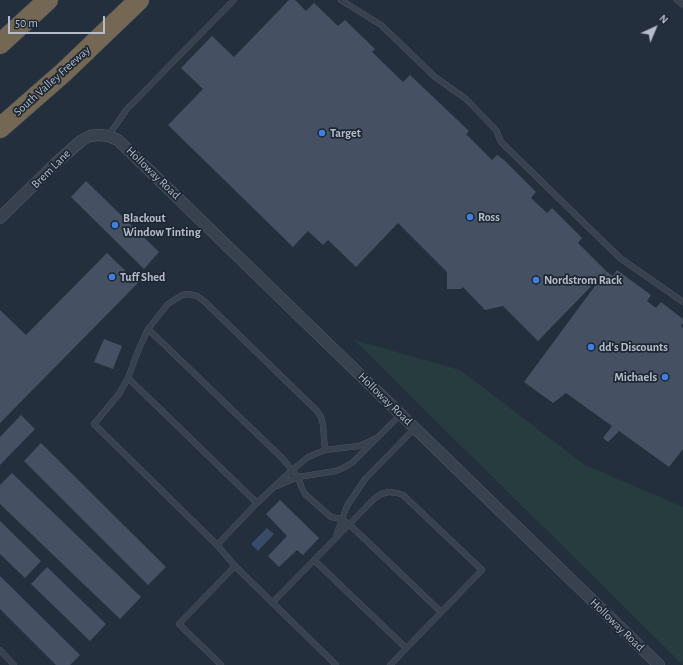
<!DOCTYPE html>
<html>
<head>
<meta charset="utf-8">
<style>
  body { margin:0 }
  #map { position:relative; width:683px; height:665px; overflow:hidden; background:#242f3e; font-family:"Alegreya Sans",sans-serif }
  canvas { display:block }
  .north { position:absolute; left:635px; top:8px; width:40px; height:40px; -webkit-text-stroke:3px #1d2633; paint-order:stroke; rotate:44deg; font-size:11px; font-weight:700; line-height:16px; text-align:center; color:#b4bcc9 }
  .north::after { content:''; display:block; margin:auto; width:14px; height:18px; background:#b4bcc9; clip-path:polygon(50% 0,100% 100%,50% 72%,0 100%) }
  .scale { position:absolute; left:8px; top:16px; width:97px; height:18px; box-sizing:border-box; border:2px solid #b4bcc9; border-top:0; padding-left:5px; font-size:12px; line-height:14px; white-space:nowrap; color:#b4bcc9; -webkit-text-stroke:3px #1d2633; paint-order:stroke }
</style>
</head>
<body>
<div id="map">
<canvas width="683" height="665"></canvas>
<div class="north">N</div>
<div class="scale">50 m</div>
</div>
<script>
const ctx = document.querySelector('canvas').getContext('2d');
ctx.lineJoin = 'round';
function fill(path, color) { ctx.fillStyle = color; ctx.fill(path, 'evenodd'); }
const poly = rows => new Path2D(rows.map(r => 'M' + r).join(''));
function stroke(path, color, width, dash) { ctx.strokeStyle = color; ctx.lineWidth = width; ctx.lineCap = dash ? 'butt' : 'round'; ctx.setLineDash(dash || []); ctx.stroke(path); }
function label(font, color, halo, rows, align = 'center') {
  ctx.font = font + ' "Alegreya Sans",sans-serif'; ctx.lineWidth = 3.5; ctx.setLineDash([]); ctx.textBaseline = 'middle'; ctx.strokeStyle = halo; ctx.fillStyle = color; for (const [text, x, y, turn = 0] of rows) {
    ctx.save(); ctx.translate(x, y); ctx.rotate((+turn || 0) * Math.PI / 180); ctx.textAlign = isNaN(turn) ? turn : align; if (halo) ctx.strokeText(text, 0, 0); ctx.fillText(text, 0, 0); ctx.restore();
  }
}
fill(poly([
  [354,340,460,370,585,465,683,507,683,665]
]), '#263c3f');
fill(poly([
  [267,528,274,534,258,551,251,544]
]), '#394c67');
fill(poly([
  [289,0,295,0,306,11,314,3,338,26,345,20,375,49,372,52,403,82,410,75,469,131,466,134,492,160,497,155,504,160,536,192,531,198,547,213,552,208,582,238,578,243,606,271,613,276,617,270,651,295,647,301,656,308,661,302,683,319,683,323,681,326,683,328,683,449,669,467,619,431,608,442,603,438,612,426,566,393,553,403,524,382,606,271,538,341,503,306,485,310,463,287,461,289,447,289,447,272,398,223,356,267,328,240,323,245,308,231,293,247,168,125,203,89,181,68,212,36,234,57],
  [86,181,159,252,144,269,71,197],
  [107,253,138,283,0,423,0,310,26,335],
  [104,339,122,346,113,369,94,362],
  [21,415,35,429,0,465,0,437],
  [41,443,166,567,148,585,24,461],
  [12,473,141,597,120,619,0,504,0,485],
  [280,500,319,538,303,555,297,550,279,567,268,556,287,536,266,514],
  [0,521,41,561,25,578,0,554],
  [47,567,106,624,90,641,31,584],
  [0,576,80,655,70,665,56,665,0,609]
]), '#455162');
const service = poly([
  [341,0,381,25,435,77,466,99,496,130,501,142,620,258,683,302],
  [677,0,683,5],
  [108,136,127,109,234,0],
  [148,329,282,458,298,477,301,486,305,494,331,517,341,519,349,524,441,612],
  [128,378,257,503],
  [325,450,323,425,321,417,317,411,204,301,197,296,188,294,182,295,168,304,148,329,138,351,128,378,119,394,94,424,217,545,235,566,336,665],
  [277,486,298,477,336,471,345,467,353,462,401,414],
  [336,536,347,506,365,479,415,428],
  [217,545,257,503,292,470,308,457,325,450,359,446,377,438],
  [314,560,406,648],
  [272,603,375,498,381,494,389,492,397,493,403,495,482,570,390,665],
  [0,650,14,665],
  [221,665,179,624,235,566]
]);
const minor = poly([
  [0,218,56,163,82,140,90,136,99,135,108,136,118,140,659,665]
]);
const motorway = poly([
  [0,44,48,0],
  [0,128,64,72,139,0]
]);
stroke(service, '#565f6c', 6);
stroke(minor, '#565f6c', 12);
stroke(motorway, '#434c59', 21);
stroke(service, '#38414e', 5.5);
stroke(minor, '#38414e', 11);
stroke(motorway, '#746855', 20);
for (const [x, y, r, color] of [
  [322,133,4,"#3f7fe0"],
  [470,217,4,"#3f7fe0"],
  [115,225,4,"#3f7fe0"],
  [112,277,4,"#3f7fe0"],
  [536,280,4,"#3f7fe0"],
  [591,347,4,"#3f7fe0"],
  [665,377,4,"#3f7fe0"]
]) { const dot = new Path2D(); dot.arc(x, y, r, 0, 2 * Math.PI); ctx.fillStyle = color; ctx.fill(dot); stroke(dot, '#1d2633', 1.5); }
label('12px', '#b4bcc9', '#1d2633', [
  ["South Valley Freeway",52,81,-42],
  ["Brem Lane",51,169,-45],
  ["Holloway Road",153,173,44],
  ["Holloway Road",385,399,44],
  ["Holloway Road",617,625,44]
]);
label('bold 12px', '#b4bcc9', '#1d2633', [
  ["Target",330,133],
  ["Ross",478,217],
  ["Blackout",123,218],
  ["Window Tinting",123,232],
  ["Tuff Shed",120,277],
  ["Nordstrom Rack",544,280],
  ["dd's Discounts",599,347],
  ["Michaels",657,377,"right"]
], 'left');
</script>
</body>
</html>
